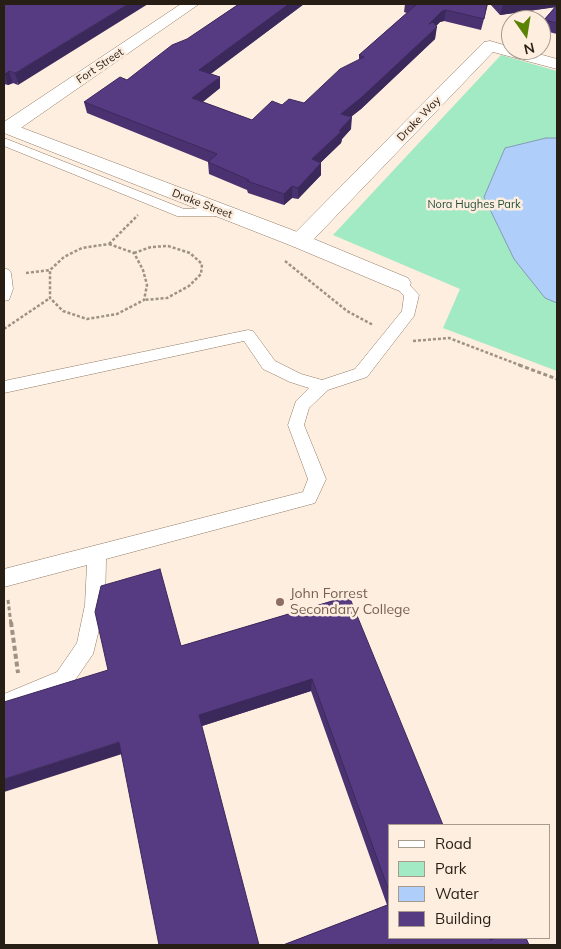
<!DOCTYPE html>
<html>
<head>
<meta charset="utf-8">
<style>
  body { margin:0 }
  #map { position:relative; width:561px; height:949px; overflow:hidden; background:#fdeedf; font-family:Mulish,sans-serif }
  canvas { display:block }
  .frame { position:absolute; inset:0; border:5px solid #271e15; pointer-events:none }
  .legend { position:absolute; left:388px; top:824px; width:162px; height:115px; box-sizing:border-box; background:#fdeedf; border:1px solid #a79b8e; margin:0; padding:6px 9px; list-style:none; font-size:15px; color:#271e15 }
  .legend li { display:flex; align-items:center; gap:10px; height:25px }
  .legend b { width:25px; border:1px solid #a79b8e }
  .north { position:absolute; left:501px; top:10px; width:50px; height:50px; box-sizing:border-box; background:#fdeedf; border:1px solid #a79b8e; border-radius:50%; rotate:167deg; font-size:14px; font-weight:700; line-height:20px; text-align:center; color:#271e15 }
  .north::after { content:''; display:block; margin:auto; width:18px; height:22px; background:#5a8203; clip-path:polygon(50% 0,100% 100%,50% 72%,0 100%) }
</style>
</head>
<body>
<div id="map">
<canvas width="561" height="949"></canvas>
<div class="frame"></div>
<ul class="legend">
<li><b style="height:6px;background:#fff"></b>Road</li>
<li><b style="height:14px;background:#a1eac4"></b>Park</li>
<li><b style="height:14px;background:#afcffa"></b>Water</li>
<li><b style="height:14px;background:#563a82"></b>Building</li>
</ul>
<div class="north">N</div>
</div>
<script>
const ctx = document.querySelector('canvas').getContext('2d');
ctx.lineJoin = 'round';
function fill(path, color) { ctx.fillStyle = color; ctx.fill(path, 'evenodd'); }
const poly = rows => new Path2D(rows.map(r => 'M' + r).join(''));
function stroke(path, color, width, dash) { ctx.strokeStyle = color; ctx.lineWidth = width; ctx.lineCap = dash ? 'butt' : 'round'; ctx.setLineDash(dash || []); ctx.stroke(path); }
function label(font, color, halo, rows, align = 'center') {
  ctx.font = font + ' Mulish,sans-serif'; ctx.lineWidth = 5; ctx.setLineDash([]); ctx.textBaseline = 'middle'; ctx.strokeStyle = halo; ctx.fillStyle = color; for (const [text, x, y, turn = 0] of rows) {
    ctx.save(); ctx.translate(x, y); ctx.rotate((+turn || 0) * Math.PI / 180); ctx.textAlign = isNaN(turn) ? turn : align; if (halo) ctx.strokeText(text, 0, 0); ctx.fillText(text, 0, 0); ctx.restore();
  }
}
fill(poly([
  [501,55,557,71,557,371,443,328,460,289,333,235]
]), '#a1eac4');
const water = poly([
  [546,138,557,138,557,303,545,298,514,259,484,197,505,148,546,138]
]);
fill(water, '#afcffa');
stroke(water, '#869ab5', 1);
const service = poly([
  [4,138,184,209,222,208,229,212,222,216,177,216,4,146,4,138],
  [4,268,9,270,11,273,13,289,9,300,4,301,4,268],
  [400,278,405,280,419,295,414,316,367,377,328,390,309,408,304,425,326,479,315,503,106,559,105,605,93,654,71,686,4,715,4,694,57,672,77,643,85,605,87,565,4,587,4,569,303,492,308,479,288,425,296,401,309,388,290,382,263,369,244,341,4,393,4,381,248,330,253,331,275,361,301,374,322,380,355,369,402,311,404,296,393,283,395,280,400,278]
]);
const minor = poly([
  [181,4,199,4,15,132,4,133,4,122,181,4],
  [490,41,511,47,511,50,524,50,557,59,557,69,493,52,314,239,408,278,411,283,408,288,400,291,392,288,292,246,289,241,292,236,484,42,490,41]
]);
const tertiary = poly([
  [4,121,308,236,311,241,308,246,300,248,292,246,4,133,4,121]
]);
stroke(service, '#927b64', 1);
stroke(minor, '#927b64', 1);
stroke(tertiary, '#927b64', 1);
stroke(poly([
  [109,244,134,253,143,270,147,285,144,300,117,314,87,319,63,311,50,298,50,270,64,257,82,248,109,244],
  [109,244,138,215],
  [134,253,151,247,168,246,190,253,202,264,201,274,189,286,167,298,144,300],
  [285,261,347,311,373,325],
  [26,273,50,270],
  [4,329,50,298],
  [413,341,449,338,522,366]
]), '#9e9285', 2.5, [3, 2]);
stroke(poly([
  [519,365,557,379],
  [8,600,11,624]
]), '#9e9285', 3, [4, 2.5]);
stroke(poly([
  [11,622,18,673]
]), '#9e9285', 4, [5, 3]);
fill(service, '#fff');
fill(minor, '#fff');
fill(tertiary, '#fff');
fill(poly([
  [4,4,18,85,13,83,8,85,4,84],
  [239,4,304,4,210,74,220,88,203,102,252,120,282,105,304,103,359,60,359,55,407,13,404,12,405,4,488,4,481,30,444,21,440,22,436,26,435,39,361,109,351,117,351,129,342,139,341,143,320,163,321,175,298,199,292,198,284,205,248,193,247,190,209,174,208,162,87,113,84,102,127,80],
  [490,4,557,4,557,34,541,30,544,20,555,7,500,15],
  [349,596,390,825,390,938,490,939,494,938,526,938,529,945,283,945,387,905,311,691,202,726,108,670,181,646]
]), '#4a3270');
fill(poly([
  [128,4,148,4,18,85,15,73],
  [289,4,304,4,200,82,199,70],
  [509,4,557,4,557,7,500,15,503,5],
  [446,10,444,21,440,22,427,35,429,24,442,11],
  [437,27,435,39,361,109,340,125,341,114],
  [9,71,13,83,8,85,5,74],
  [220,77,220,88,193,109,192,98],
  [352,117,351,129,342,139,341,143,312,171,312,159,339,131],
  [321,163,321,175,298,199,298,188],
  [292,186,292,198,284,205,284,194],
  [312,679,311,691,202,726,199,715],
  [119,742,125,753,4,792,4,779]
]), '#3c295b');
const building = poly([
  [4,4,128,4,15,73,9,71,5,74,4,73,4,4],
  [239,4,289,4,199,70,220,77,192,98,252,120,272,101,282,105,289,99,304,103,340,69,364,57,359,55,417,4,487,4,484,19,446,10,442,11,429,24,433,22,437,27,362,97,341,114,352,117,339,131,342,131,312,159,321,163,298,188,292,186,284,194,247,181,249,180,208,162,217,154,84,102,120,77,127,80,172,45,187,39,239,4],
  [557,5,557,23,544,20,557,5],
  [160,569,181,646,349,596,443,825,390,825,390,894,312,679,199,715,259,945,159,945,119,742,4,779,4,702,108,670,95,612,101,586,160,569],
  [390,904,390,938,490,938,490,940,496,938,526,938,529,945,283,945,390,904]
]);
fill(building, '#563a82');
stroke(building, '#3c295b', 1);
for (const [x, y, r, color] of [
  [280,602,5,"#8d6e63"]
]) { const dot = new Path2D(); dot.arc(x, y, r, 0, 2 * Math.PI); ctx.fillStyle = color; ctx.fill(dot); stroke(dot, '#fdeedf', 2); }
label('11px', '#271e15', '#fdeedf', [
  ["Fort Street",100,66,-34],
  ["Drake Way",419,119,-46],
  ["Drake Street",202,204,21]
]);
label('11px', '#224d39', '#fdeedf', [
  ["Nora Hughes Park",474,205]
]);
label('14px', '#785e54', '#fdeedf', [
  ["John Forrest",290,594],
  ["Secondary College",290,610]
], 'left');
</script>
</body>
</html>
